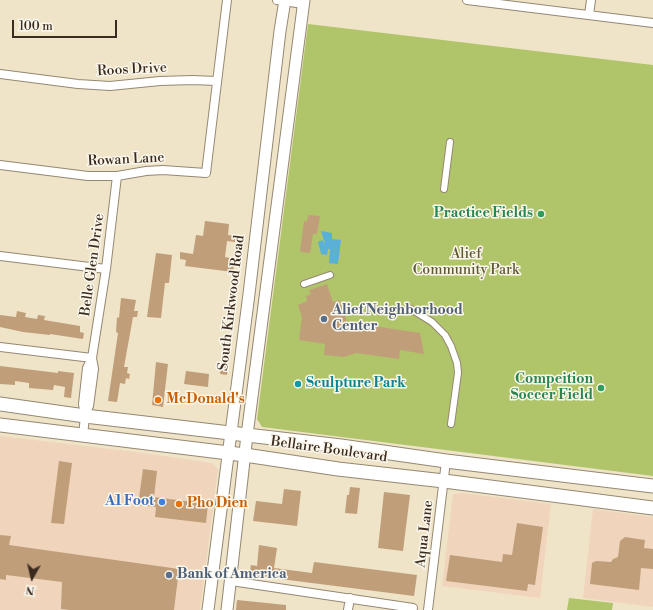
<!DOCTYPE html>
<html>
<head>
<meta charset="utf-8">
<style>
  body { margin:0 }
  #map { position:relative; width:653px; height:610px; overflow:hidden; background:#efe4c7; font-family:"Libre Bodoni",serif }
  canvas { display:block }
  .north { position:absolute; left:12px; top:558px; width:40px; height:40px; -webkit-text-stroke:3px #fbf7ec; paint-order:stroke; rotate:188deg; font-size:11px; font-weight:700; line-height:16px; text-align:center; color:#3b2a1e }
  .north::after { content:''; display:block; margin:auto; width:14px; height:18px; background:#3b2a1e; clip-path:polygon(50% 0,100% 100%,50% 72%,0 100%) }
  .scale { position:absolute; left:12px; top:20px; width:105px; height:18px; box-sizing:border-box; border:2px solid #3b2a1e; border-top:0; padding-left:5px; font-size:12px; line-height:14px; white-space:nowrap; color:#3b2a1e; -webkit-text-stroke:3px #fbf7ec; paint-order:stroke }
</style>
</head>
<body>
<div id="map">
<canvas width="653" height="610"></canvas>
<div class="north">N</div>
<div class="scale">100 m</div>
</div>
<script>
const ctx = document.querySelector('canvas').getContext('2d');
ctx.lineJoin = 'round';
function fill(path, color) { ctx.fillStyle = color; ctx.fill(path, 'evenodd'); }
const poly = rows => new Path2D(rows.map(r => 'M' + r).join(''));
function stroke(path, color, width, dash) { ctx.strokeStyle = color; ctx.lineWidth = width; ctx.lineCap = dash ? 'butt' : 'round'; ctx.setLineDash(dash || []); ctx.stroke(path); }
function label(font, color, halo, rows, align = 'center') {
  ctx.font = font + ' "Libre Bodoni",serif'; ctx.lineWidth = 3; ctx.setLineDash([]); ctx.textBaseline = 'middle'; ctx.strokeStyle = halo; ctx.fillStyle = color; for (const [text, x, y, turn = 0] of rows) {
    ctx.save(); ctx.translate(x, y); ctx.rotate((+turn || 0) * Math.PI / 180); ctx.textAlign = isNaN(turn) ? turn : align; if (halo) ctx.strokeText(text, 0, 0); ctx.fillText(text, 0, 0); ctx.restore();
  }
}
fill(poly([
  [0,436,136,452,212,463,218,469,200,610,0,610],
  [462,493,551,504,540,598,442,586,453,494],
  [593,509,653,517,653,607,583,598]
]), '#f0d5bc');
fill(poly([
  [308,24,653,65,653,476,262,427,257,419],
  [569,598,613,603,612,610,567,610]
]), '#b0c56a');
fill(poly([
  [321,231,332,233,332,239,341,240,338,264,329,263,330,249,328,249,327,255,321,254,318,242,322,240,325,244]
]), '#5ab0d7');
fill(poly([
  [308,215,320,216,317,234,313,234,310,253,300,252,304,221,307,222],
  [205,221,229,224,228,235,236,236,235,242,227,241,225,257,235,259,233,272,185,266,186,260,180,259,180,252,193,254,196,235,203,236],
  [156,253,172,255,169,283,165,283,161,318,147,317],
  [327,284,333,302,339,300,347,322,420,333,424,354,400,350,399,359,356,353,344,357,324,355,325,344,299,340,302,317,298,305,307,301,306,296,311,294,309,290],
  [121,298,136,300,134,311,138,311,137,317,133,317,124,367,128,367,127,373,130,374,129,379,126,378,125,384,120,383,117,402,108,401,118,333,116,332,117,317,119,318],
  [17,311,26,313,25,317,37,319,38,315,45,316,44,320,80,326,80,332,84,333,83,339,50,334,50,335,23,332,0,327,0,315,16,317],
  [156,362,168,364,163,407,152,405],
  [222,362,228,363,227,375,220,374],
  [0,366,58,373,58,371,74,373,71,398,64,397,65,387,54,385,53,390,29,388,29,383,15,381,15,385,0,384],
  [186,371,209,374,208,387,184,384],
  [59,461,72,463,64,524,51,523],
  [143,469,157,471,154,497,208,504,206,523,155,517,156,507,138,505],
  [350,487,360,488,357,514,345,513,347,495,349,495],
  [284,489,301,491,297,526,253,521,256,501,282,504],
  [384,492,410,495,403,551,378,548],
  [517,523,543,527,535,585,528,584,527,591,446,581,450,555,502,562,503,554,512,555],
  [0,535,11,536,9,545,179,569,174,610,70,610,61,609,62,582,6,575,6,580,0,579],
  [625,537,645,540,644,548,653,549,653,569,641,568,639,590,590,584,592,563,596,561,611,562,613,559,618,557,620,541],
  [259,545,277,548,274,568,312,573,314,562,417,575,414,596,249,575,251,565,257,566],
  [237,600,286,605,286,610,236,610]
]), '#c09e7a');
const pedestrian = poly([
  [444,189,450,142],
  [304,284,330,275],
  [411,309,432,322,445,335,451,346,457,363,458,373,451,424]
]);
const minor = poly([
  [277,0,303,4],
  [467,0,653,23],
  [589,15,591,0],
  [0,74,78,84,110,86,160,81,192,80,217,81],
  [0,165,88,176,117,176,146,171,163,170,206,173,227,0],
  [0,256,106,269],
  [0,347,92,358],
  [85,415,89,406,94,369,92,358],
  [83,436,85,416,83,404,87,368,92,358,106,269,117,176],
  [231,581,413,608],
  [348,610,350,598],
  [428,610,446,461]
]);
const secondary = poly([
  [208,610,249,294,280,31,285,0],
  [227,610,247,435,304,0]
]);
const primary = poly([
  [0,404,85,416,341,446,446,461,653,486],
  [0,425,245,455,338,469,444,481,653,508]
]);
stroke(pedestrian, '#958772', 8);
stroke(minor, '#958772', 10);
stroke(secondary, '#958772', 13);
stroke(primary, '#958772', 15);
stroke(pedestrian, '#fff', 6);
stroke(minor, '#fff', 8);
stroke(secondary, '#fff', 11);
stroke(primary, '#fff', 13);
for (const [x, y, r, color] of [
  [541,214,4,"#2e9e5b"],
  [324,319,4,"#5c6f8a"],
  [298,384,4,"#0f9aa8"],
  [601,388,4,"#2e9e5b"],
  [158,400,4,"#e8710a"],
  [162,502,4,"#3f7fe0"],
  [179,504,4,"#e8710a"],
  [169,575,4,"#5c6f8a"]
]) { const dot = new Path2D(); dot.arc(x, y, r, 0, 2 * Math.PI); ctx.fillStyle = color; ctx.fill(dot); stroke(dot, '#fbf7ec', 1.5); }
label('14px', '#3b2a1e', '#fbf7ec', [
  ["Roos Drive",132,70,-3],
  ["Rowan Lane",126,160,-3],
  ["Belle Glen Drive",93,265,-82],
  ["South Kirkwood Road",232,303,-83],
  ["Bellaire Boulevard",329,450,8],
  ["Aqua Lane",425,534,-83]
]);
label('bold 14px', '#27864d', '#fbf7ec', [
  ["Practice Fields",533,214],
  ["Compeition",593,380],
  ["Soccer Field",593,396]
], 'right');
label('14px', '#5e5835', '#fbf7ec', [
  ["Alief",466,255],
  ["Community Park",466,271]
]);
label('bold 14px', '#4e5e75', '#fbf7ec', [
  ["Alief Neighborhood",332,311],
  ["Center",332,327],
  ["Bank of America",177,575]
], 'left');
label('bold 14px', '#0d838f', '#fbf7ec', [
  ["Sculpture Park",306,384]
], 'left');
label('bold 14px', '#c56008', '#fbf7ec', [
  ["McDonald's",166,400],
  ["Pho Dien",187,504]
], 'left');
label('bold 14px', '#366cbe', '#fbf7ec', [
  ["A1 Foot",154,502]
], 'right');
</script>
</body>
</html>
